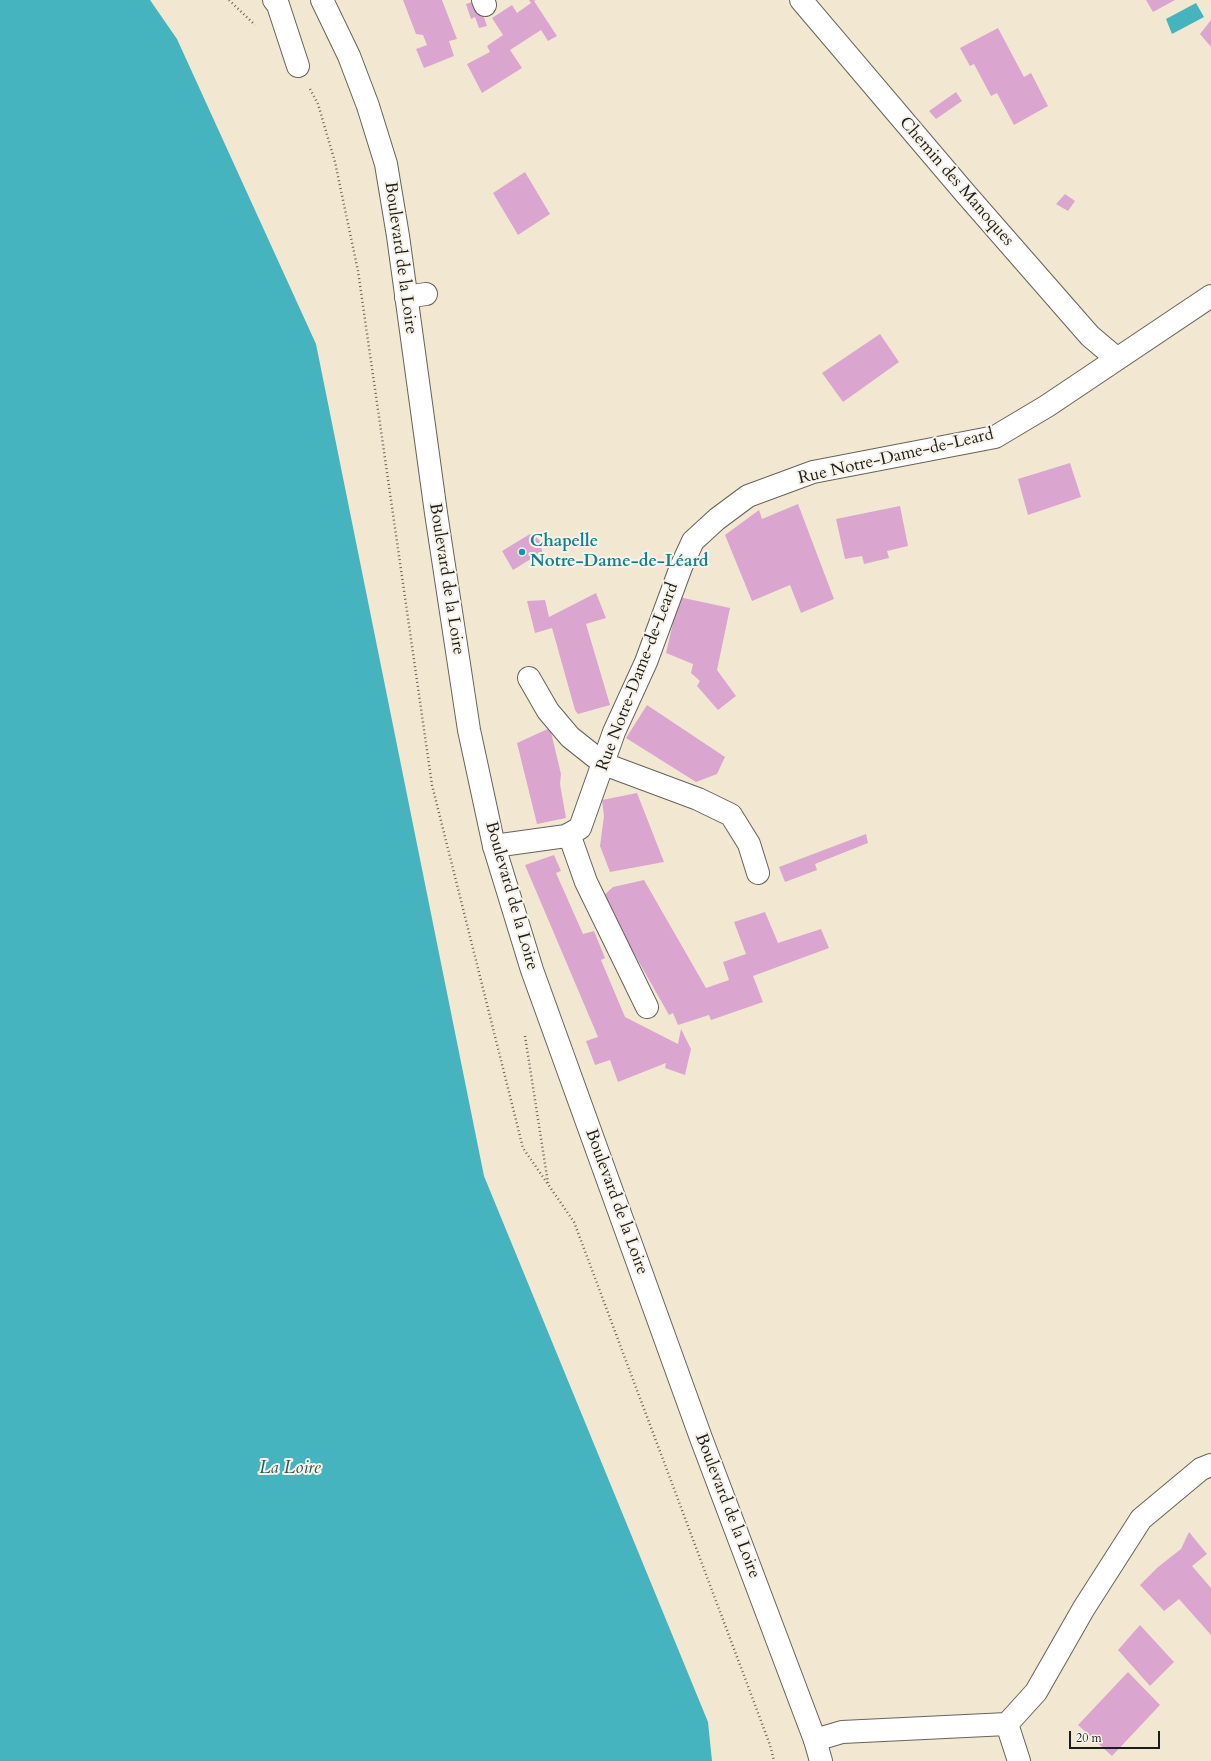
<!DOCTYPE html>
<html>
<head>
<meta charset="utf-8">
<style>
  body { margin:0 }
  #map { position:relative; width:1211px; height:1761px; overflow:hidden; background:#f2e8d1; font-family:Cardo,serif }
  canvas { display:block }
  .scale { position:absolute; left:1069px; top:1731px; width:91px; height:18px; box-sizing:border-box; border:2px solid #1c1c1c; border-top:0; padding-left:5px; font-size:12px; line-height:14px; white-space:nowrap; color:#1c1c1c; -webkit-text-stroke:3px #f7f3e8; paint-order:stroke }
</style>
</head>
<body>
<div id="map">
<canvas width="1211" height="1761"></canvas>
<div class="scale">20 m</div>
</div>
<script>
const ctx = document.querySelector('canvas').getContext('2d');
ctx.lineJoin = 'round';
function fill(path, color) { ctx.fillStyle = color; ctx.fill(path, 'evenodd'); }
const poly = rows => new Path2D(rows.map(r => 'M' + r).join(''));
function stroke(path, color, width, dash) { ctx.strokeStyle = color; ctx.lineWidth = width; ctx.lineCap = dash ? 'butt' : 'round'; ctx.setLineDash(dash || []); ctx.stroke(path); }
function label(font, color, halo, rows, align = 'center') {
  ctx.font = font + ' Cardo,serif'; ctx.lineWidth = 4; ctx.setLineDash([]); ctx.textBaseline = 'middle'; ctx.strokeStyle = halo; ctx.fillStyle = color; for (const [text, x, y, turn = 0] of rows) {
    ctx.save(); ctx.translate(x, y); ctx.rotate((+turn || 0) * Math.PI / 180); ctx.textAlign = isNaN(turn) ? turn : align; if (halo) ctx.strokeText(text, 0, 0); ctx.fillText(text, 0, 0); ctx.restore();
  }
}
fill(poly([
  [0,0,150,0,177,39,316,344,484,1176,708,1722,712,1761,0,1761],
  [1196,3,1204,17,1172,34,1166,19]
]), '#45b4be');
fill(poly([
  [403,0,442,0,457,39,449,41,454,56,424,68,416,49,427,45,423,35,416,34],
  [478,0,487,26,479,28,475,17,471,19,466,4],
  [529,0,536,0,534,1,557,36,548,41,541,30,510,50,522,68,482,93,467,64,490,52,487,46,503,35,492,18,512,5,517,13,531,3],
  [1146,0,1175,0,1153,12],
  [1211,20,1211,47,1200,34],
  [998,28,1024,77,1031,73,1048,106,1014,125,997,93,991,96,974,64,970,66,960,48],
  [956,92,962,101,936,119,929,111],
  [525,172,550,214,518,235,493,193],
  [1065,194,1075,201,1068,211,1056,204],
  [880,334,899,362,843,402,822,373],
  [1070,463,1081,497,1028,515,1018,479],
  [798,504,834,599,801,613,790,585,752,601,725,535,759,510,762,519],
  [900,506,908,546,887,551,889,558,864,564,862,556,845,559,836,519],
  [530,534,536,537,541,542,542,552,513,570,502,551],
  [596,593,606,618,586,624,610,705,578,714,575,710,552,628,535,633,527,601,545,600,549,617],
  [679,597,730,608,717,670,736,696,718,710,697,686,700,681,691,673,693,664,666,653],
  [647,705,725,757,717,774,696,782,626,738],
  [550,728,561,774,560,784,566,818,537,824,517,743],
  [637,793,664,862,610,872,600,846,604,816,602,800],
  [866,834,868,843,815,864,817,870,785,882,779,867],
  [554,855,561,871,556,873,583,934,594,931,605,958,601,960,625,1017,678,1044,681,1029,691,1049,685,1075,665,1068,666,1063,618,1082,610,1060,595,1065,586,1041,598,1037,525,865],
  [644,880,706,988,729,980,723,962,746,954,734,922,765,912,778,943,821,929,829,948,753,976,763,1002,711,1020,709,1015,678,1025,673,1013,669,1015,602,897,613,887],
  [1189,1532,1207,1554,1192,1566,1211,1588,1211,1635,1179,1599,1164,1611,1140,1585,1158,1567,1181,1549],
  [1140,1625,1174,1662,1150,1686,1118,1650],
  [1128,1672,1160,1705,1112,1756,1078,1725]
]), '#daa6cf');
const minor = poly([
  [274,0,278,5,298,66],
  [483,0,485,5],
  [801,0,965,193,1090,336,1116,358],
  [406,297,426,294],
  [529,678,548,711,570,737,604,764,698,799,731,815,749,844,758,873],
  [569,834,586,882,647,1007],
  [494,846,566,836,580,828,614,732,646,662,681,567,693,541,717,519,748,496,813,472,995,437,1047,406,1211,296],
  [1007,1724,1019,1761],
  [815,1740,842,1732,1007,1724,1036,1692,1084,1608,1141,1519,1201,1469,1211,1465]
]);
const major = poly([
  [322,0,349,56,368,106,386,164,398,236,436,513,469,730,494,846,532,970,701,1438,815,1740,821,1761]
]);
stroke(minor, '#67635b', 24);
stroke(major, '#67635b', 24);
stroke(poly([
  [229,0,255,25],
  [310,89,318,104,335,162,358,271,432,785,523,1148,574,1222,770,1745,774,1761],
  [525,1036,548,1183]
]), '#67635b', 2.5, [1, 3]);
stroke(minor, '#fff', 22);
stroke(major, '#fff', 22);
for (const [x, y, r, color] of [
  [522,552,4,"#0f9aa8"]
]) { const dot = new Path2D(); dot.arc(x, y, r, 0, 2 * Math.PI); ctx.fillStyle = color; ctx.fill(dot); stroke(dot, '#f7f3e8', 1.5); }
label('17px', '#1c1c1c', '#f7f3e8', [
  ["Chemin des Manoques",956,182,49],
  ["Boulevard de la Loire",400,258,82],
  ["Rue Notre-Dame-de-Leard",896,457,-13],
  ["Boulevard de la Loire",446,579,81],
  ["Rue Notre-Dame-de-Leard",638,677,-69],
  ["Boulevard de la Loire",511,896,74],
  ["Boulevard de la Loire",616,1202,70],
  ["Boulevard de la Loire",727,1506,69]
]);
label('bold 17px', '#0d838f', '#f7f3e8', [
  ["Chapelle",530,542],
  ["Notre-Dame-de-Léard",530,562]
], 'left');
label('italic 18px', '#2c595d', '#f7f3e8', [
  ["La Loire",290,1469]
]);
</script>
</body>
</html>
